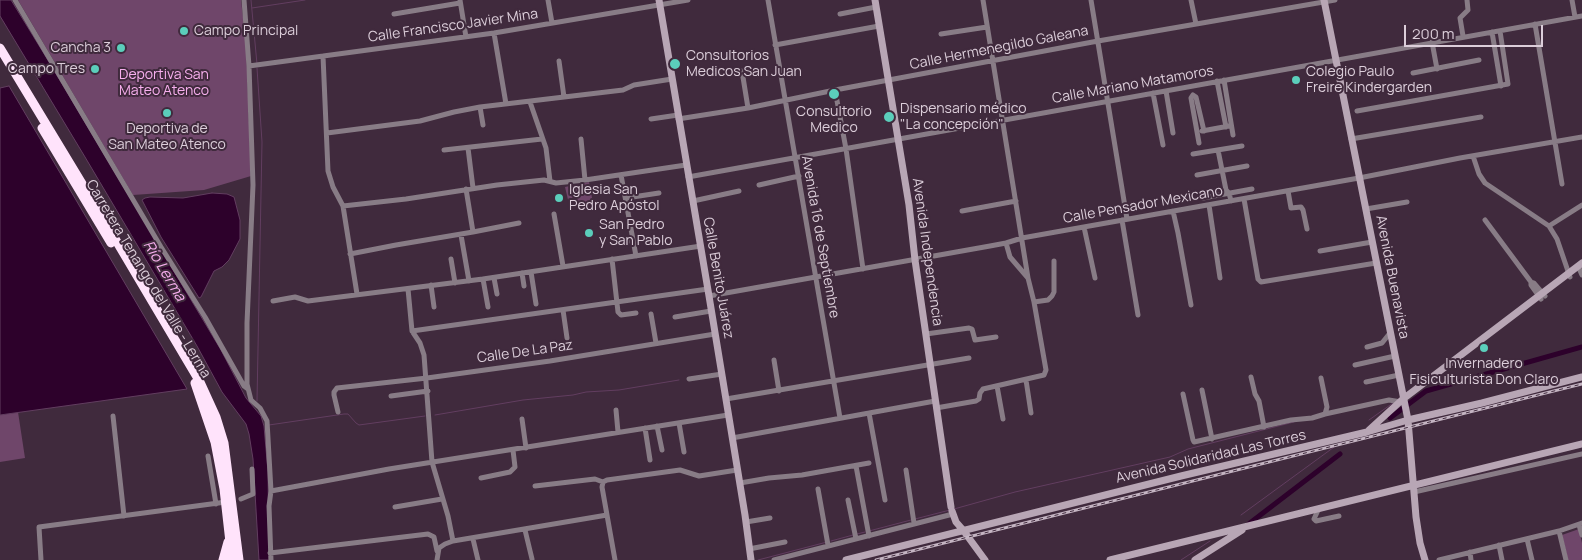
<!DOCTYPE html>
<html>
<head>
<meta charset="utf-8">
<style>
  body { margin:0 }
  #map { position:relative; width:1582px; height:560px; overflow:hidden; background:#402a3d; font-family:Manrope,sans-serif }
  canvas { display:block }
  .scale { position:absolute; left:1404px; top:25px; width:139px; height:22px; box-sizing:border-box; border:2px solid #dcceda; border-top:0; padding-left:6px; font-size:15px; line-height:18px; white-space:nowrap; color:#dcceda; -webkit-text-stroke:4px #402a3d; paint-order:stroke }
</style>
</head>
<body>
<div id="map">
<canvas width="1582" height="560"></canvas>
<div class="scale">200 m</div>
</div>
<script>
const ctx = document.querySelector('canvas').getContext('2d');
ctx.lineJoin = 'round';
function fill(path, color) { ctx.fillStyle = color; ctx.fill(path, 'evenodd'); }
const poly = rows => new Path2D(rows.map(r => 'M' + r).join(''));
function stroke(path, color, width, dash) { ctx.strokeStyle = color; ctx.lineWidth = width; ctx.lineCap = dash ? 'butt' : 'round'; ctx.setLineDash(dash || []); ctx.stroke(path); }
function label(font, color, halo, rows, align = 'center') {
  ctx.font = font + ' Manrope,sans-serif'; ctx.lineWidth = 4; ctx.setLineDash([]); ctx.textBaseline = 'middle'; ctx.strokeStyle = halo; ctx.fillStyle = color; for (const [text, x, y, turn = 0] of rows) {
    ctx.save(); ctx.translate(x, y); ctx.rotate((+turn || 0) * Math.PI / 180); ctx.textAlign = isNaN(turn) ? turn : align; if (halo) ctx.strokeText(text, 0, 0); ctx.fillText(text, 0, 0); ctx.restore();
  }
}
fill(poly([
  [18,0,241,0,246,43,251,176,204,190,133,195],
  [589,182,593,203,570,208,565,187],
  [18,412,25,458,0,462,0,415],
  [1579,529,1582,543,1582,560,1568,560,1562,535]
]), '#6f466a');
const water = poly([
  [0,0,11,0,43,52,221,350,246,398,261,416,264,426,268,472,269,560,259,560,253,459,249,434,246,424,222,392,197,346,85,157,0,16,0,0],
  [9,86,187,389,0,415,0,88,9,86],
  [212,193,227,194,234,197,240,220,240,239,229,260,222,267,214,271,201,297,199,298,161,237,142,200,145,198,150,197,183,198,212,193]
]);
fill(water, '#2d012b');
stroke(water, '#623e60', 1);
stroke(poly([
  [251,0,257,64],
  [252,8,305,0],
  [257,401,262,142,257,68],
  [435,415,523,400,573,395,586,392,619,390,679,380],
  [1369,420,1393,403],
  [269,425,344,414,348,414,356,423,359,425,425,416],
  [954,509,1015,492,1170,457,1188,449,1294,422],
  [1241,515,1341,442],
  [915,519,950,510],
  [869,531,911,520],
  [857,534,865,532],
  [831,541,853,535],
  [758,560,827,542],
  [1181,560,1210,541]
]), '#623e60', 1);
stroke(poly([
  [1390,418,1426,391,1582,347],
  [1246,526,1340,454]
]), '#2d012b', 5);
stroke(poly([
  [15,0,161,247,205,317,244,386,248,389],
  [244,0,249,66,253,185,247,323,247,384,251,400,260,408,267,421,271,491,269,506,271,560],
  [460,0,466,37],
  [548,0,552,23],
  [768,0,840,418],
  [983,0,1028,278],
  [1091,0,1127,219],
  [1191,0,1196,24],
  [1572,0,1575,17],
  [394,14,460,3],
  [840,14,876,7],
  [1535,24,1562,184],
  [1492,32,1501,86],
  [494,33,506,104],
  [941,34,987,27],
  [1463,36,1460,18,1468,10,1467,0],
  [1432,42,1437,69],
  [775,45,879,26],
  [323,56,328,171,333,187,343,206,357,294],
  [559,61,564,97],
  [249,66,494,33,688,0],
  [742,71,748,108],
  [1413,73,1479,60],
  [1224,80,1233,135],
  [1217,81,1226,127],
  [835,90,846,149,863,269],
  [1166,91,1173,133],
  [1153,93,1163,145],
  [530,102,546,148,550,181],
  [480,107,483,125],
  [1357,111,1508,84,1500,31],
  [651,119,678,115],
  [678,119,748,108,835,90,1098,41,1335,0],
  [1202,131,1229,126],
  [327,133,420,121,454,112,480,107,623,90,634,85,672,79],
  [581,139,585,180],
  [1351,139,1481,117],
  [1199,143,1191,98,1193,95,1196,97,1204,131],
  [468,148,473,188],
  [444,150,542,139],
  [1218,150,1226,190,1229,193,1231,201],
  [1193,154,1242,146],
  [1473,156,1479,174,1485,183,1549,226,1557,239,1570,277],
  [621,175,636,256],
  [1197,175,1247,166],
  [688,177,1582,16],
  [759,185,799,176],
  [466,189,473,232],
  [1288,191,1291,208,1301,207,1303,210,1307,229],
  [626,198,659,193],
  [1203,198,1252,189],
  [1244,199,1258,279,1261,282,1376,263],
  [693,201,739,191],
  [1209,205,1220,278],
  [343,206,406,199,497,185,544,180,556,183,585,180,686,165],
  [1366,209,1407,202],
  [962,211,1016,201],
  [1173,211,1178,233,1191,305],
  [554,214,563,266],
  [1122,220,1138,315],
  [1485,220,1531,282,1531,285,1541,299],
  [1549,226,1582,205],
  [1084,227,1095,278],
  [461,235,469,281],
  [619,243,633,240],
  [1006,243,1010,257,1028,278,1034,302],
  [1320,251,1372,242],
  [350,254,396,245,473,232,519,223],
  [451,259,455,283],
  [612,259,618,312,621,315,636,313],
  [1578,266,1582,275],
  [531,272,536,304],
  [522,273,524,286],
  [494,278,497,294],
  [483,279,488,307],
  [1531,282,1534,283,1545,296],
  [431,285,434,307],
  [408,289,412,331,420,343,424,355,432,462,448,516,453,541],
  [709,296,990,246,1006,243,1022,238,1359,178,1460,158,1582,137],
  [273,301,295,297,308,301,483,279,701,246],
  [563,310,567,338],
  [651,314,656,343],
  [675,317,711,311],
  [412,331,708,289],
  [926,334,969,328,972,329,975,340,996,337],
  [1367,347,1382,343,1390,333],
  [774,360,779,391],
  [1355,365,1395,356],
  [1251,377,1255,394,1259,401,1264,427],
  [689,379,722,374],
  [1026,380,1031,413],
  [1366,382,1399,375],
  [997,386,1003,419],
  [1202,390,1212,439],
  [1183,394,1193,440,1194,442,1291,420,1312,418,1325,414,1327,407,1321,378],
  [391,396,428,391],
  [726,399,969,358],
  [936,408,976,401,979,399,980,393,983,389,1044,375,1046,370,1034,302,1048,300,1052,296,1054,292,1054,261],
  [616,410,618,432],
  [338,412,334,395,334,392,337,388,427,378,550,361,715,334],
  [869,413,885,500],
  [1325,414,1389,400,1401,402],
  [113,416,124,516],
  [522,419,526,448],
  [679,423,684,452],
  [657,426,662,450],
  [645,428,650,460],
  [732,438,935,401],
  [208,456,216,504],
  [856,466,869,536],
  [906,470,914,523],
  [481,478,510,472,515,467,513,450],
  [603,482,607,480,680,470,699,476,737,470],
  [603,482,602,487,615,560],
  [740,483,769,478,802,475,869,463],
  [535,486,595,479,603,482],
  [818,489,828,545],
  [271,491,389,469,728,415],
  [1414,492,1582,454],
  [241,499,253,494,252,469],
  [848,500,856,539],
  [395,507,442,499],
  [1319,508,1314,519,1316,521,1339,516],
  [746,522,770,518],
  [1579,525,1582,535],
  [525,530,532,559],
  [1559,531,1566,560],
  [473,539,478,560],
  [1527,539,1532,560],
  [1499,545,1502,560],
  [749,549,785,542],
  [1470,552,1471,560],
  [270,553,428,534,434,537,437,551],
  [41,560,39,527,226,502],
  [437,560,439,548,445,544,453,541,607,515],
  [774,560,953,514],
  [1439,560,1559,531,1582,523]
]), '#887c86', 5);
stroke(poly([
  [659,0,709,296,745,515,751,560],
  [875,0,909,205,915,260,951,507],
  [1324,0,1408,420,1416,517,1420,543,1425,560],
  [1369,430,1403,399,1582,263],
  [952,511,956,522,963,530,985,560],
  [846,560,1181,476,1367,432,1408,420,1482,403,1582,377],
  [1110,560,1582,444],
  [1195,560,1242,530]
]), '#b8a6b5', 7);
stroke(poly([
  [0,48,101,215,200,382,216,417,224,443,239,560],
  [42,128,111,243],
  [195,383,215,442,224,489,232,560],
  [223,560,228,542]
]), '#ffe3fb', 9);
const rail = poly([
  [876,560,1582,384]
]);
stroke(rail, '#c4b4c2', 3);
stroke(rail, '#402a3d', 1, [4]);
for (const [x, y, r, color] of [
  [184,31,5,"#5bcebb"],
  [121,48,5,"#5bcebb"],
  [675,64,6,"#5bcebb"],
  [95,69,5,"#5bcebb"],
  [1296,80,5,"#5bcebb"],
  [834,94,6,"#5bcebb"],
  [167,113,5,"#5bcebb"],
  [889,117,6,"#5bcebb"],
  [559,198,5,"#5bcebb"],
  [589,233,5,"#5bcebb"],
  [1484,348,5,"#5bcebb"]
]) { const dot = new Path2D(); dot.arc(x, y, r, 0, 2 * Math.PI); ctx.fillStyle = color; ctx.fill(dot); stroke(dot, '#402a3d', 2); }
label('14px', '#dcceda', '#402a3d', [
  ["Calle Francisco Javier Mina",453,26,-8],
  ["Calle Hermenegildo Galeana",999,48,-11],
  ["Calle Mariano Matamoros",1133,85,-10],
  ["Calle Pensador Mexicano",1143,205,-10],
  ["Avenida 16 de Septiembre",820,237,80],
  ["Avenida Independencia",927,252,82],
  ["Avenida Buenavista",1392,277,79],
  ["Calle Benito Juárez",718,278,80],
  ["Carretera Tenango del Valle - Lerma",148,279,59],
  ["Calle De La Paz",525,352,-8],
  ["Avenida Solidaridad Las Torres",1211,457,-13]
]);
label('14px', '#dcceda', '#402a3d', [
  ["Campo Principal",194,31],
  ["Cancha 3",111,48,"right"],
  ["Consultorios",686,56],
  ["Medicos San Juan",686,72],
  ["Campo Tres",85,69,"right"],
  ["Colegio Paulo",1306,72],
  ["Freire Kindergarden",1306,88],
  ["Dispensario médico",900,109],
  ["\"La concepción\"",900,125],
  ["Consultorio",834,112,"center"],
  ["Medico",834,128,"center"],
  ["Deportiva de",167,129,"center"],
  ["San Mateo Atenco",167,145,"center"],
  ["Iglesia San",569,190],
  ["Pedro Apóstol",569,206],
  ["San Pedro",599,225],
  ["y San Pablo",599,241],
  ["Invernadero",1484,364,"center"],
  ["Fisiculturista Don Claro",1484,380,"center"]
], 'left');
label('14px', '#f7afee', '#402a3d', [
  ["Deportiva San",164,75],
  ["Mateo Atenco",164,91]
]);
label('italic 15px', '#f8b0ef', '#402a3d', [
  ["Río Lerma",164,271,59]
]);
</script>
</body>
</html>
